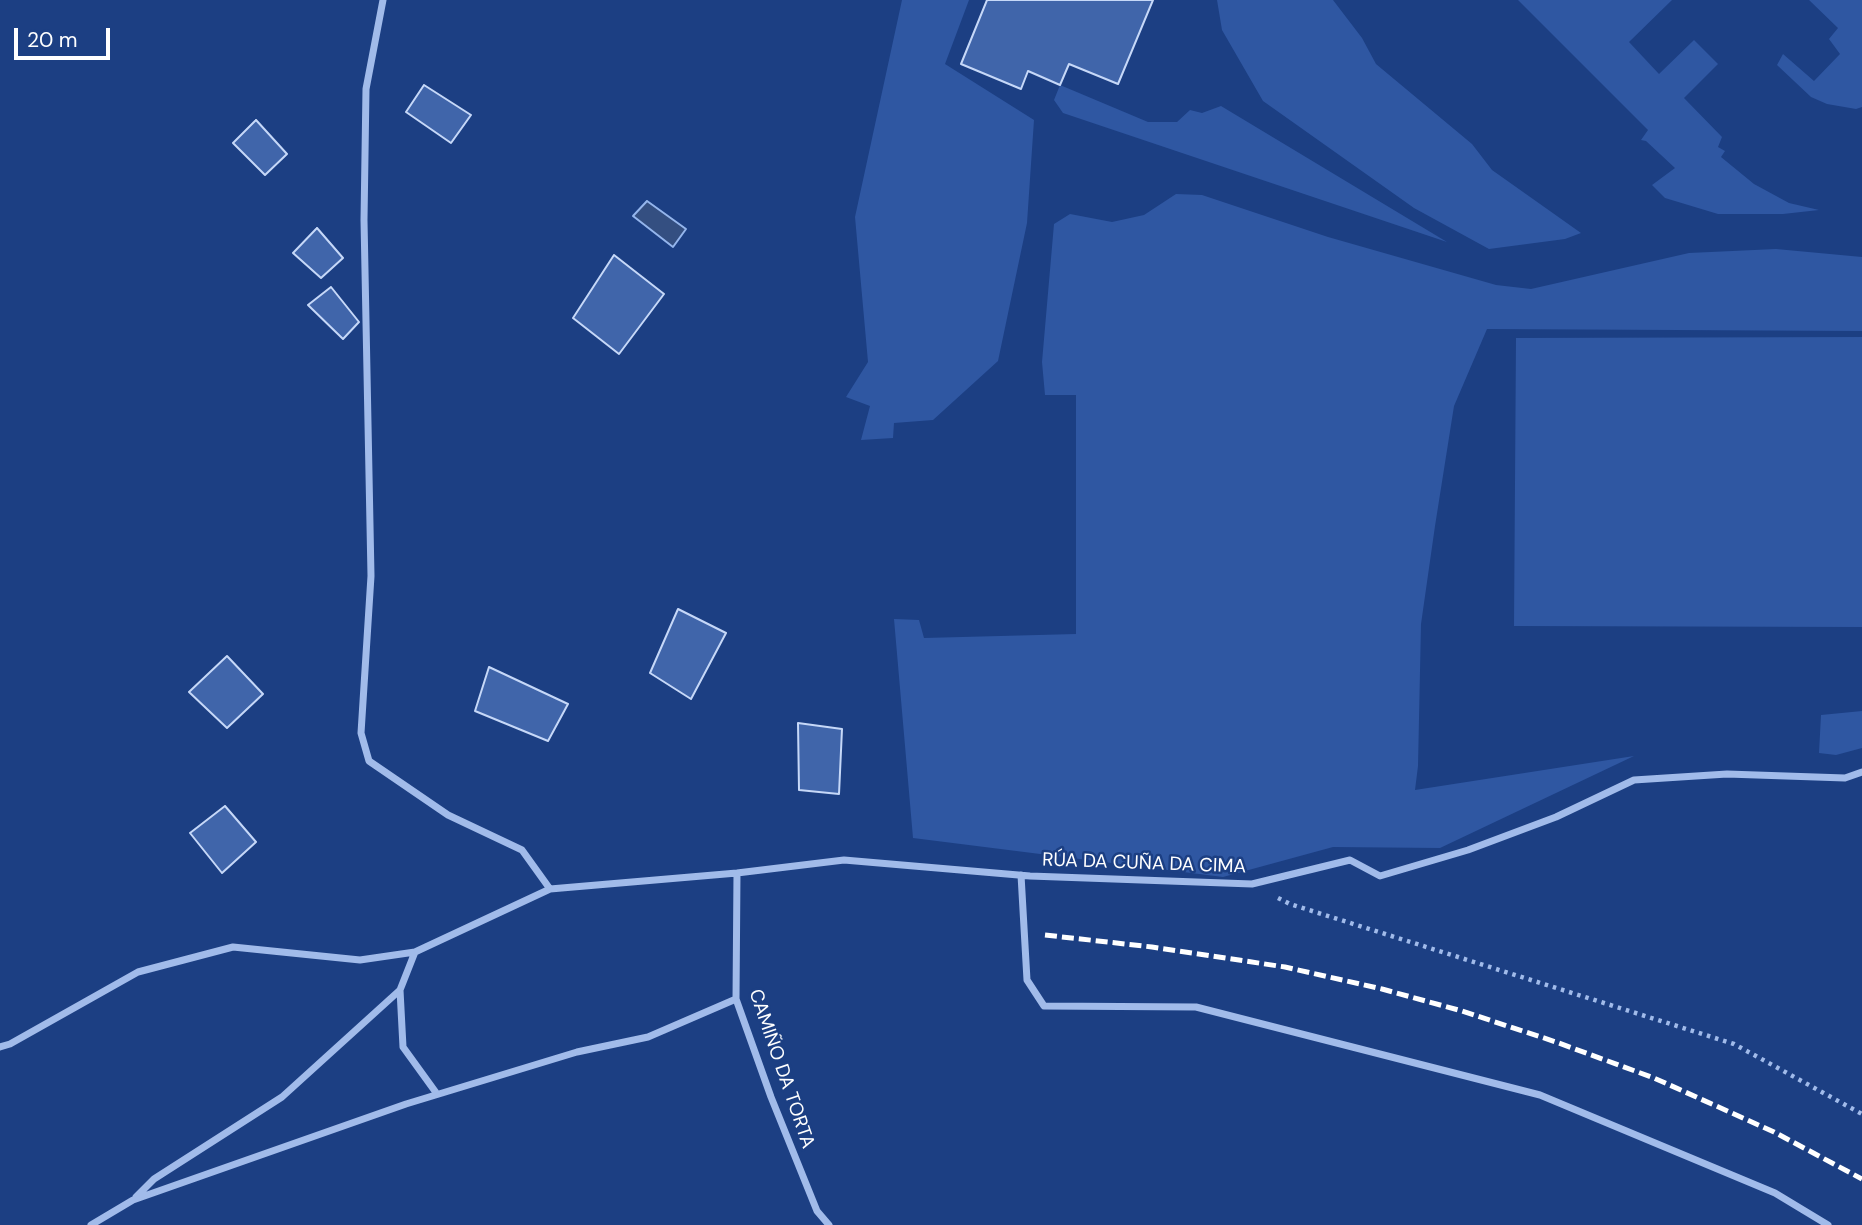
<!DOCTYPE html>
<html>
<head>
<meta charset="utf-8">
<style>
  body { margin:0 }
  #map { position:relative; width:1862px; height:1225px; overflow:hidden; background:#1c3f83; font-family:"DM Sans",sans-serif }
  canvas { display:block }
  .scale { position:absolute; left:14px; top:28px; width:96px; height:32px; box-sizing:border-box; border:4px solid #fff; border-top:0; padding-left:9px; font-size:21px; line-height:24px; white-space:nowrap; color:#fff; -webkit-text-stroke:5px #1c3f83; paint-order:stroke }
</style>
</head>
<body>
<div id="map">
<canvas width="1862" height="1225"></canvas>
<div class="scale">20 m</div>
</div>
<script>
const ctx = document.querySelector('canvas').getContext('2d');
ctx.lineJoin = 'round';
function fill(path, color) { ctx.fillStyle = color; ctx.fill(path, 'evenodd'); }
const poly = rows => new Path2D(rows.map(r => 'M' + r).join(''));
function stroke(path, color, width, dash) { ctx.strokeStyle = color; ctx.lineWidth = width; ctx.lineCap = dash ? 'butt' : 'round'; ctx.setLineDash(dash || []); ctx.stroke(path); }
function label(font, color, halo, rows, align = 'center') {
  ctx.font = font + ' "DM Sans",sans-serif'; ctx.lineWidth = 5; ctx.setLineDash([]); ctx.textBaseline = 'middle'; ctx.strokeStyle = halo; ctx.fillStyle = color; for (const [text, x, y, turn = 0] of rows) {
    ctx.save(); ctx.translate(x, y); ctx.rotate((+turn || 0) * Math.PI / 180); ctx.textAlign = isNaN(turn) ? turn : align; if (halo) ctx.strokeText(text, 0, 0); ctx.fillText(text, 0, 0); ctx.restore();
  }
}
fill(poly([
  [902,0,969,0,945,64,1034,120,1027,223,998,361,933,420,894,423,893,438,861,440,870,406,846,397,868,362,855,217],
  [1217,0,1333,0,1362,38,1376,64,1472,144,1492,170,1581,233,1565,239,1489,249,1414,208,1263,101,1222,30],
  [1518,0,1672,0,1629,42,1659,74,1694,40,1718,64,1684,98,1722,137,1718,147,1725,151,1721,157,1754,184,1789,203,1819,210,1783,214,1718,214,1665,198,1652,185,1675,168,1646,141,1641,140,1648,130],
  [1809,0,1862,0,1862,107,1856,109,1827,104,1811,97,1777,65,1783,54,1814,81,1840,54,1829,39,1838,28],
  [1060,85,1148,122,1177,122,1190,110,1202,113,1221,106,1447,242,1063,113,1054,100],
  [1176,194,1202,195,1328,237,1496,285,1531,289,1689,253,1776,249,1862,257,1862,331,1487,329,1454,406,1435,526,1421,624,1418,766,1415,790,1634,756,1440,848,1333,847,1223,877,913,838,894,619,919,620,924,638,1076,634,1076,395,1045,395,1042,362,1054,224,1070,214,1112,222,1144,215],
  [1862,337,1862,627,1514,626,1516,338],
  [1862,711,1862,748,1836,755,1819,753,1821,715]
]), '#2f57a2');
const water = poly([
  [647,201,686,229,673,247,633,216,647,201]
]);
fill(water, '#344f81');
stroke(water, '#94b5ec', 2);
const building = poly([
  [987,0,1153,0,1118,84,1069,64,1060,85,1028,71,1021,89,961,64,987,0],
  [424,85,471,115,451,143,406,112,424,85],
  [256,120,287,154,265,175,233,143,256,120],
  [317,228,343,258,321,278,293,253,317,228],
  [614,255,664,294,619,354,573,318,614,255],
  [331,287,359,322,343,339,308,305,331,287],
  [678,609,726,633,691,699,650,673,678,609],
  [227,656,263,694,227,728,189,692,227,656],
  [489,667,568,704,548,741,475,711,489,667],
  [798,723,842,729,839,794,799,790,798,723],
  [225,806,256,842,222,873,190,833,225,806]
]);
fill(building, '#4065aa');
stroke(building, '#c6d8f8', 2);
stroke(poly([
  [1278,898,1290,904,1734,1044,1862,1114]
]), '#a1bbea', 4.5, [3.5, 5]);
stroke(poly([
  [383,0,366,89,364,220,371,576,361,733,369,761,448,815,522,850,550,889],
  [737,873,736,999,771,1097,817,1211,829,1225],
  [1021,875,1027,980,1044,1006,1196,1007,1540,1095,1775,1193,1828,1225],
  [400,990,403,1047,437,1094],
  [0,1047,10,1044,138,972,233,947,360,960,415,952,550,889,737,873,844,860,1030,876,1252,884,1350,860,1380,876,1468,850,1556,817,1634,780,1727,774,1845,778,1862,772],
  [136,1197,154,1179,282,1097,400,990,415,952],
  [91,1225,133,1200,406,1104,577,1052,648,1037,736,999]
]), '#a1bbea', 7);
stroke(poly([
  [1045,935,1152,947,1285,967,1382,989,1462,1011,1556,1042,1654,1078,1774,1132,1862,1179]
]), '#fff', 5, [12, 5]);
label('19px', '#fff', '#1c3f83', [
  ["RÚA DA CUÑA DA CIMA",1144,864,2],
  ["CAMIÑO DA TORTA",781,1069,71]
]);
</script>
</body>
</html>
